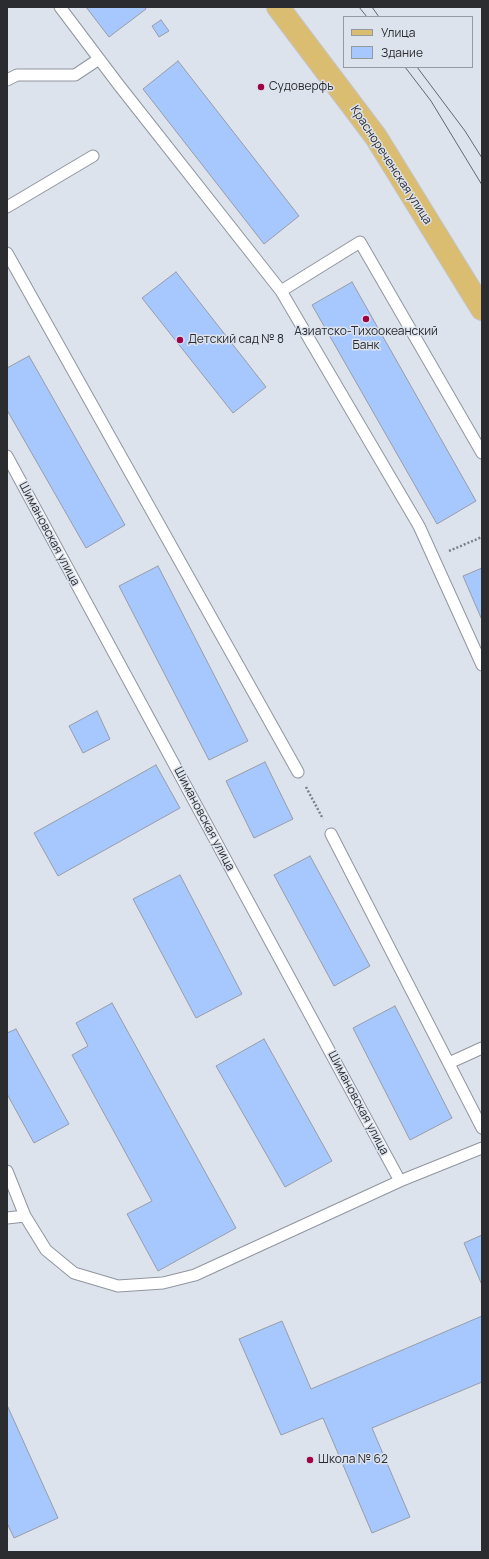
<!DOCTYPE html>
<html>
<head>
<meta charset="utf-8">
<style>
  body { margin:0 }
  #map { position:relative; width:489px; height:1559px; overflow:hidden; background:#dde3ed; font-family:Manrope,sans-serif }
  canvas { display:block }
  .frame { position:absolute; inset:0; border:8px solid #2a2c30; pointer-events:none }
  .legend { position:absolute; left:343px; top:16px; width:130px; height:52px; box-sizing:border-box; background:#dde3ed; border:1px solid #959aa1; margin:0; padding:5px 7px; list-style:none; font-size:12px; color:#2a2c30 }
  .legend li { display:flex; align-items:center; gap:8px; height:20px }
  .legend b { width:20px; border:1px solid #959aa1 }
</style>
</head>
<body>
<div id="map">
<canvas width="489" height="1559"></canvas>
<div class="frame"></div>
<ul class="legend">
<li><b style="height:5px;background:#dabd70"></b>Улица</li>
<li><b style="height:11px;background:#a7c7ff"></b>Здание</li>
</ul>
</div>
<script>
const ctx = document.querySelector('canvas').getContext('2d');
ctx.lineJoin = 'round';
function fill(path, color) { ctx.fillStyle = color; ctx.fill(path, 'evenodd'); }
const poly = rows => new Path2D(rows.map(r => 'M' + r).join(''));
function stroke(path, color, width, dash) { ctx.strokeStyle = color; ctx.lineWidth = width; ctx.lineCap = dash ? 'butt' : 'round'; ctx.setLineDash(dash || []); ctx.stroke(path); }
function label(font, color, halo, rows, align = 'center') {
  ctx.font = font + ' Manrope,sans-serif'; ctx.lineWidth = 3; ctx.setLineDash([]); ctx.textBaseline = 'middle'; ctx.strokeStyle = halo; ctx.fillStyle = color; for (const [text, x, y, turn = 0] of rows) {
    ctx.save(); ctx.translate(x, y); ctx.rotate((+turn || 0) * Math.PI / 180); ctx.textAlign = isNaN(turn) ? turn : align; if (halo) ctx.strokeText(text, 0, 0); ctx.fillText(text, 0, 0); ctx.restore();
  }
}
const building = poly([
  [86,7,145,7,146,9,109,37,86,7],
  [161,20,169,31,159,37,152,26,161,20],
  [178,61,299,216,264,244,143,89,178,61],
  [176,272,266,387,233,413,142,298,176,272],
  [352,282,476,501,437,524,312,305,352,282],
  [29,356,125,525,86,548,7,410,7,368,29,356],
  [158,566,248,741,209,760,119,586,158,566],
  [482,568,482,620,463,576,482,568],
  [97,711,110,739,83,753,69,726,97,711],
  [265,762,293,819,254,838,226,781,265,762],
  [156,765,180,808,58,876,34,833,156,765],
  [310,856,370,966,334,986,274,875,310,856],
  [180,875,242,994,196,1018,133,899,180,875],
  [112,1003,236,1228,158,1271,127,1214,152,1201,72,1055,88,1046,76,1023,112,1003],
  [395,1006,452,1118,410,1140,353,1028,395,1006],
  [16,1029,69,1124,34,1143,7,1094,7,1033,16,1029],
  [264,1039,332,1161,285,1187,216,1066,264,1039],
  [482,1235,482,1285,464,1243,482,1235],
  [482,1316,482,1382,372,1428,410,1517,372,1533,323,1418,281,1435,239,1339,282,1321,311,1389,482,1316],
  [7,1405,58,1518,14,1538,7,1523,7,1405]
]);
fill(building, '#a7c7ff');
stroke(building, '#979ca6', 1);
const service = poly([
  [60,7,118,84,281,291,419,526,482,665],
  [7,80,17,75,75,75,99,59],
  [7,207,93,156],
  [7,253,298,772],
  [281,291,360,242,482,453],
  [7,456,400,1181],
  [331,834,482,1128],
  [449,1063,482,1048],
  [7,1171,25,1216,46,1250,74,1273,118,1286,163,1283,195,1275,400,1181,482,1148],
  [7,1218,25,1216]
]);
const primary = poly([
  [278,7,376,137,482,309]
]);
stroke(service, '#90959f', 13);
stroke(primary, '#c3c4c5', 24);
stroke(poly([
  [449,551,482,537],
  [306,787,323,819]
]), '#7c8087', 2.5, [2, 2]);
stroke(service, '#fff', 11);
stroke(primary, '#dabd70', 22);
stroke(poly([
  [359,7,367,17],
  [372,7,379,17],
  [405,67,431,101,482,185],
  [417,67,465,131,482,158]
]), '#63666c', 1);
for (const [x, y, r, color] of [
  [261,87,4,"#9f0345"],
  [366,319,4,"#9f0345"],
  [180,340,4,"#9f0345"],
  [310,1460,4,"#9f0345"]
]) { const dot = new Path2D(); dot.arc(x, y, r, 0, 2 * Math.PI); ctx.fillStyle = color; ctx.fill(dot); stroke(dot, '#dde3ed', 1.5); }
label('12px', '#2a2c30', '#dde3ed', [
  ["Судоверфь",269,87],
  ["Азиатско-Тихоокеанский",366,332,"center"],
  ["Банк",366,346,"center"],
  ["Детский сад № 8",188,340],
  ["Школа № 62",318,1460]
], 'left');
label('12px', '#2a2c30', '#dde3ed', [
  ["Краснореченская улица",391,165,57],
  ["Шимановская улица",49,534,62],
  ["Шимановская улица",204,819,62],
  ["Шимановская улица",358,1103,62]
]);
</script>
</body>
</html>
